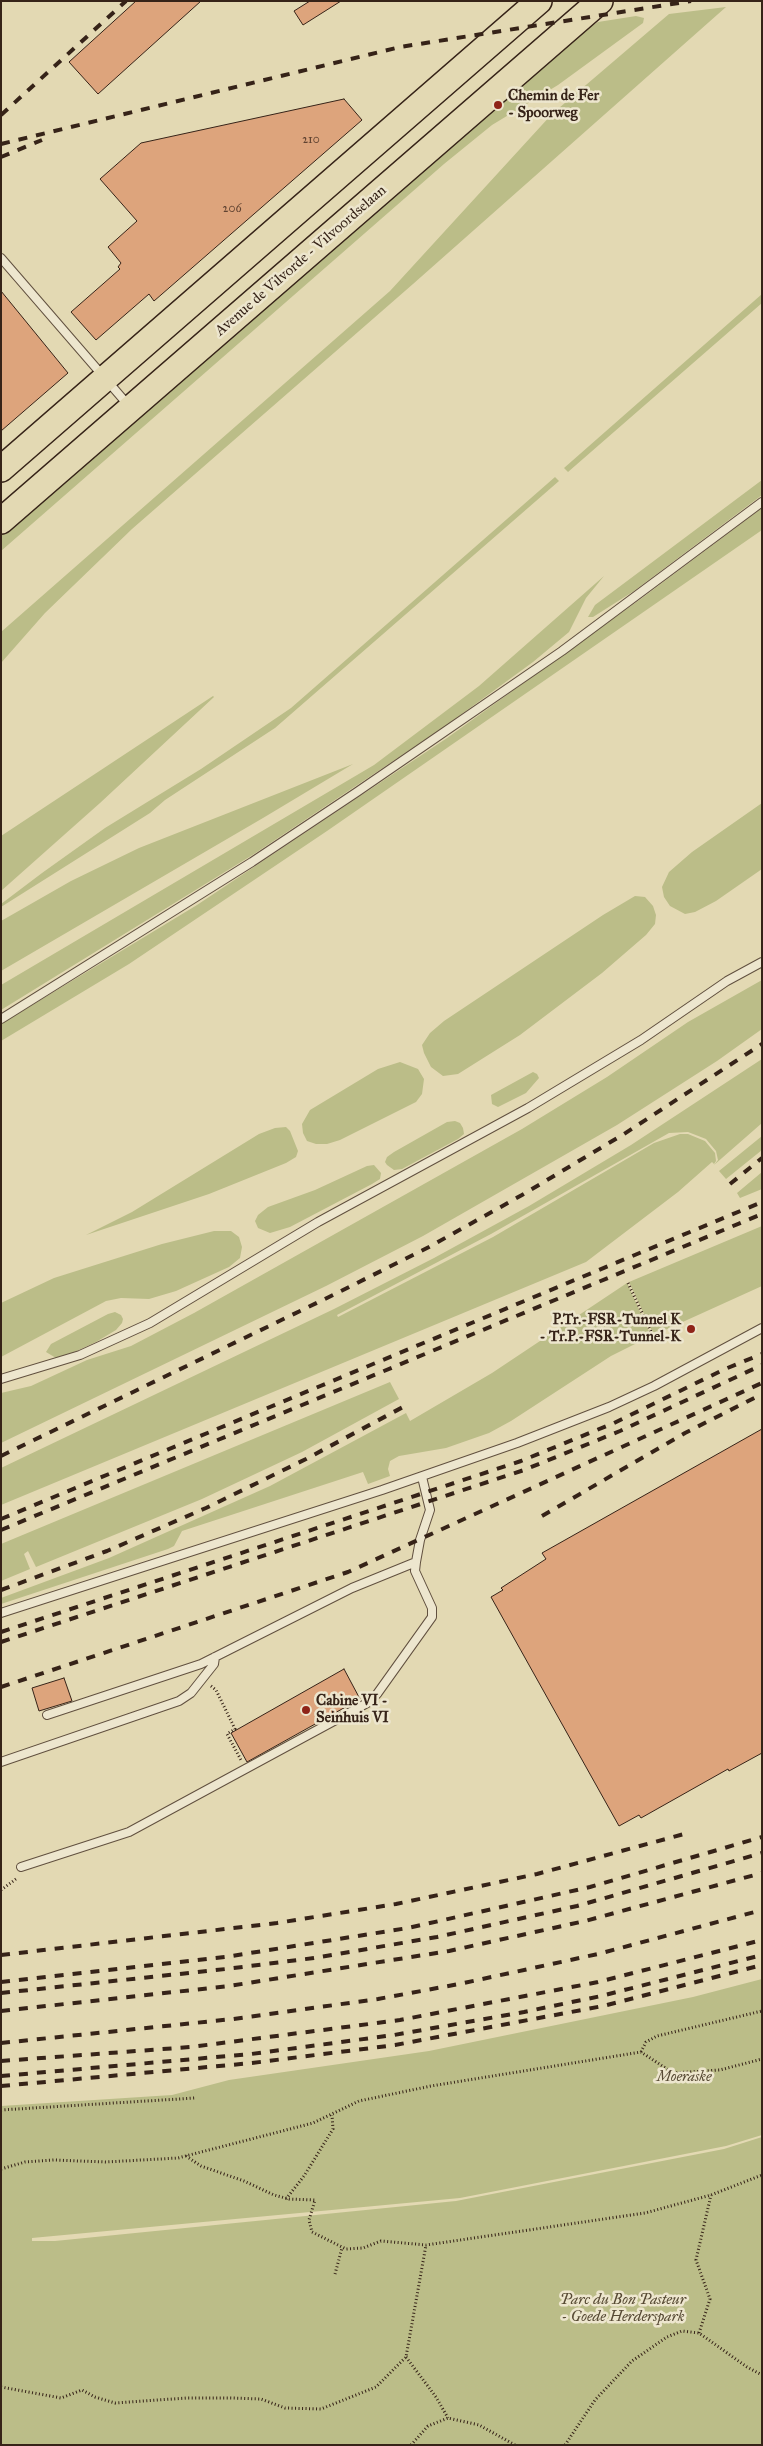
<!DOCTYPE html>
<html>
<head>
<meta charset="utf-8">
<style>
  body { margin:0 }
  #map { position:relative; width:763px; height:2446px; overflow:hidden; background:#e3d9b3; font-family:"IM FELL Great Primer",serif }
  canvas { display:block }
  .frame { position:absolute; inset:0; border:2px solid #362318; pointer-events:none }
</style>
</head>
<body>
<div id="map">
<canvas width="763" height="2446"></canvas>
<div class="frame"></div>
</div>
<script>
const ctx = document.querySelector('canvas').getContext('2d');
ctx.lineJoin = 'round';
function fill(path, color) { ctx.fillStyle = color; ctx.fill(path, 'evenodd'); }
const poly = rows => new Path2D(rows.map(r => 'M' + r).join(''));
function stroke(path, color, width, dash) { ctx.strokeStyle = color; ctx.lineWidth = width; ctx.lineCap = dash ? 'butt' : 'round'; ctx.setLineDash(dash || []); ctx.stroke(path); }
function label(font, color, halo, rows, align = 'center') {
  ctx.font = font + ' "IM FELL Great Primer",serif'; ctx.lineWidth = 5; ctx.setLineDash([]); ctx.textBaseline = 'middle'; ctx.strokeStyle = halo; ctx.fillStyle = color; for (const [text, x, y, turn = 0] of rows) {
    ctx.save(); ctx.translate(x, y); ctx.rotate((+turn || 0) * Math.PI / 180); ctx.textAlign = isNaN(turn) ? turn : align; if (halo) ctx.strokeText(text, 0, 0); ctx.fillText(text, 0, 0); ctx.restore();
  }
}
fill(poly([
  [726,7,413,284,132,529,45,613,1,663,1,632,390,291,552,114,669,14],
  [636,16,644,18,643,23,558,85,492,125,444,164,1,551,1,534,579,34,598,22],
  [762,294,762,303,568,472,564,468],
  [555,477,559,481,275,728,165,800,150,813,1,907,1,904,42,873,105,828,201,769,291,708],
  [762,480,762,495,634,591,593,617,588,617,595,605],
  [762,508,762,530,327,831,129,964,1,1041,1,1024,197,905,447,738,642,598],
  [604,576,586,598,569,632,533,662,444,727,254,854,1,1010,1,985,374,765,479,686],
  [213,696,214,697,100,803,1,891,1,836],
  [353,764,263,818,1,971,1,921,71,881,139,848],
  [762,803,762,869,716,901,695,912,685,914,670,906,664,897,662,887,669,872,692,852],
  [635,896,645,897,653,906,656,915,655,924,646,935,602,973,520,1035,458,1074,443,1076,431,1067,424,1053,422,1045,430,1033,444,1021,603,915],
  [762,980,762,1029,717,1061,617,1125,423,1236,326,1286,1,1443,1,1393,31,1386,87,1360,131,1346,194,1313,522,1129,607,1077,688,1022],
  [762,1059,762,1123,714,1165,718,1160,716,1151,706,1139,688,1132,669,1133,491,1234,337,1315,338,1317,493,1237,654,1143,680,1134,688,1134,705,1141,715,1153,716,1161,714,1164,712,1162,678,1192,586,1262,1,1505,1,1468,334,1309,434,1258,529,1206,631,1145],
  [400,1062,418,1069,424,1079,422,1094,416,1102,340,1140,327,1144,316,1144,307,1141,303,1133,302,1124,310,1110,378,1069],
  [533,1072,537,1074,539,1078,526,1093,498,1107,492,1104,491,1095],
  [455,1121,460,1123,463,1128,464,1134,458,1139,402,1169,394,1170,387,1165,385,1162,387,1157,394,1152,447,1122],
  [286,1127,290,1131,298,1151,296,1157,286,1163,209,1194,86,1235,132,1212,259,1134,275,1128],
  [762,1136,762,1150,726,1179,719,1171],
  [374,1165,381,1173,380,1179,372,1184,290,1227,270,1233,258,1228,255,1221,258,1215,268,1207,315,1190,367,1166],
  [762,1172,762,1189,740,1198,737,1193],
  [762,1226,762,1286,654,1335,629,1282],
  [214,1231,231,1231,239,1237,242,1247,240,1258,229,1267,176,1291,149,1299,121,1298,106,1301,1,1357,1,1303,54,1278,162,1244],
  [627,1283,651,1336,611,1356,511,1421,489,1433,446,1448,399,1456,390,1461,388,1469,390,1476,368,1484,363,1472,182,1531,174,1546,168,1549,1,1604,1,1598,109,1558,270,1486,406,1413,410,1421,492,1373],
  [115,1312,121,1315,123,1319,122,1323,116,1330,96,1342,70,1354,56,1358,46,1352,51,1344,108,1314],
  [390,1382,399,1399,302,1452,202,1499,36,1567,28,1551,24,1554,30,1569,1,1581,1,1544],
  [762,1979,762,2135,726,2146,460,2198,32,2238,32,2241,55,2241,456,2201,724,2149,762,2137,762,2445,1,2445,1,2106,172,2095,229,2080,429,2051,693,1997]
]), '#bbbd88');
const building = poly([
  [136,1,201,1,98,94,69,62,136,1],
  [310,1,341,1,303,25,294,11,310,1],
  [344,99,362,120,154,301,149,294,96,340,71,312,120,269,118,267,121,263,108,247,137,221,100,179,141,143,344,99],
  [1,291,68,373,1,431,1,291],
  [762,1429,762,1753,729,1771,728,1769,641,1818,639,1815,619,1826,491,1597,503,1590,501,1588,546,1559,542,1553,762,1429],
  [344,1669,360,1699,247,1762,231,1733,344,1669],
  [64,1678,72,1701,39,1711,32,1688,64,1678]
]);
fill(building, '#dda47c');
stroke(building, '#362318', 1);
const lane = poly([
  [1,258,129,406],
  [1,1019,252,862,357,792,562,651,762,502],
  [1,1379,80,1355,150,1323,318,1222,528,1108,641,1040,727,981,762,962],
  [1,1613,382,1490,517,1443,609,1407,654,1386,762,1328],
  [47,1715,201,1664,352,1588,416,1562,420,1540,430,1510,422,1477],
  [1,1762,179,1701,191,1693,214,1664,215,1657],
  [21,1867,129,1832,369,1702,377,1694,432,1617,432,1608,415,1571,416,1562]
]);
const primary = poly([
  [1,469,539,1],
  [1,521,600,1]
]);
stroke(lane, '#61503f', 10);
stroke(primary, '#362318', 28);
stroke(poly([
  [628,1283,653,1336],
  [211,1686,216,1690,235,1729,227,1734,241,1760],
  [1,1890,16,1879],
  [641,2052,646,2042,657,2036,762,2011],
  [1,2110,195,2098],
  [186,2156,201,2166,244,2181,274,2195,289,2199,315,2200,309,2220,312,2232,346,2249,363,2248,381,2241,426,2245,645,2213,711,2195,762,2175],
  [1,2169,25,2162,54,2160,106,2162,178,2158,313,2123,359,2101,431,2086,641,2052,673,2073,720,2070,762,2059],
  [286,2199,304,2176,333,2129,332,2115],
  [335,2274,342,2248],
  [699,2333,710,2299,696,2260,711,2195],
  [406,2357,436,2397,448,2418],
  [1,2387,61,2398,82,2390,95,2397,115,2403,187,2398,231,2398,261,2399,285,2408,321,2409,376,2387,406,2357,426,2245],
  [411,2445,428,2426,448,2418,479,2425,515,2445],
  [565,2445,595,2400,632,2361,667,2337,682,2331,699,2333,747,2367,762,2375]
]), '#362318', 3, [1, 2.5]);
stroke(lane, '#ede6ce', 8);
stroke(primary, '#e3d9b3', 25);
stroke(poly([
  [1,115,126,1],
  [1,144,400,47,691,1],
  [1,157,42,140],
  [730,1184,762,1158],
  [1,1456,331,1296,429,1247,522,1195,624,1134,762,1044],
  [542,1516,685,1433,762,1394],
  [1,1519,762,1202],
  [1,1530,762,1214],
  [1,1590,107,1551,206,1508,306,1459,403,1407],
  [1,1632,521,1461,614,1423,725,1369,762,1354],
  [1,1642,524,1470,620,1431,762,1365],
  [1,1687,348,1572,762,1383],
  [1,1955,277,1923,396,1904,537,1874,684,1834],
  [1,1982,225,1957,408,1928,590,1887,762,1837],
  [1,1993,226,1969,314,1958,437,1937,577,1906,762,1853],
  [1,2011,229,1986,449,1951,585,1921,762,1873],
  [1,2043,233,2019,378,1999,459,1984,598,1954,762,1910],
  [1,2061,191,2047,400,2020,598,1982,762,1940],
  [1,2076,251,2054,394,2035,524,2012,601,1996,762,1955],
  [1,2086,252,2063,395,2045,603,2006,762,1965]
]), '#362318', 4, [9, 9]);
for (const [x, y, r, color] of [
  [498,105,5,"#8f2418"],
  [691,1329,5,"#8f2418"],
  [306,1710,5,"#8f2418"]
]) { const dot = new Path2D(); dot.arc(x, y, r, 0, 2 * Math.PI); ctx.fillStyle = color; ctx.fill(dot); stroke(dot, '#ede6ce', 2); }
label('12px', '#604331', null, [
  ["210",311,140],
  ["206",232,209]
]);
label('bold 15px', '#362318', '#ede6ce', [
  ["Chemin de Fer",508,96],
  ["- Spoorweg",508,113],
  ["P.Tr.-FSR-Tunnel K",681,1320,"right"],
  ["- Tr.P.-FSR-Tunnel-K",681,1337,"right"],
  ["Cabine VI -",316,1701],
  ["Seinhuis VI",316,1718]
], 'left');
label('15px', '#362318', '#ede6ce', [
  ["Avenue de Vilvorde - Vilvoordselaan",301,261,-41]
]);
label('italic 15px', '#574a34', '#ede6ce', [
  ["Moeraske",684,2077],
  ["Parc du Bon Pasteur",623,2300],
  ["- Goede Herderspark",623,2317]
]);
</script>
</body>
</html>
